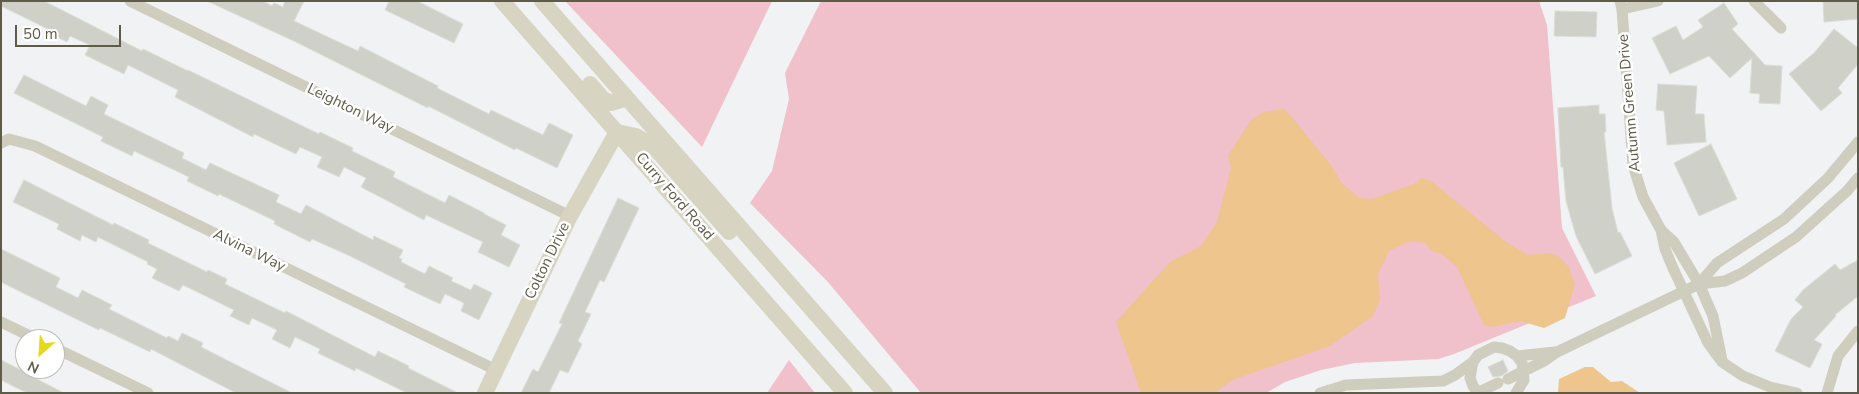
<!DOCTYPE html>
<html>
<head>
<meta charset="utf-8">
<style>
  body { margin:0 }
  #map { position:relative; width:1859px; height:394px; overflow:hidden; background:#f0f2f3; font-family:"Nunito Sans",sans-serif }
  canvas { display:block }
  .frame { position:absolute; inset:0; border:2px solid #5e5b48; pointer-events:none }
  .north { position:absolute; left:15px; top:329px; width:50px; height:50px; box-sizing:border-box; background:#fff; border:1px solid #bfbdb6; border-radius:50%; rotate:206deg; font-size:14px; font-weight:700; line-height:20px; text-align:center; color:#5e5b48 }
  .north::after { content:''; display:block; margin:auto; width:18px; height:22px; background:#e5d919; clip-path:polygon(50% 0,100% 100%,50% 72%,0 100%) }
  .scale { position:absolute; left:15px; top:25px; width:106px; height:22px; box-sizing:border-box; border:2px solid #5e5b48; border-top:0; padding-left:6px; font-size:15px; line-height:18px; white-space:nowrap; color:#5e5b48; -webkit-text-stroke:4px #fff; paint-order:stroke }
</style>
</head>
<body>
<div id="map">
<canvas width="1859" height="394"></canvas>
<div class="frame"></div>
<div class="north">N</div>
<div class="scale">50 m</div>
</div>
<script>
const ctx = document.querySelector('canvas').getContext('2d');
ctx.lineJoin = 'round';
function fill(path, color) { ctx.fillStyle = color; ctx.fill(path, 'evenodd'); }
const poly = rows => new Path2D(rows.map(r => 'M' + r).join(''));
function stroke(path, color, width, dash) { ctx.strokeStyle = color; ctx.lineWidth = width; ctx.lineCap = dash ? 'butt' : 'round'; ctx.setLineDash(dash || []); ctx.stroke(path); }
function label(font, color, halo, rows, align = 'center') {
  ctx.font = font + ' "Nunito Sans",sans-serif'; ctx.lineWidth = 5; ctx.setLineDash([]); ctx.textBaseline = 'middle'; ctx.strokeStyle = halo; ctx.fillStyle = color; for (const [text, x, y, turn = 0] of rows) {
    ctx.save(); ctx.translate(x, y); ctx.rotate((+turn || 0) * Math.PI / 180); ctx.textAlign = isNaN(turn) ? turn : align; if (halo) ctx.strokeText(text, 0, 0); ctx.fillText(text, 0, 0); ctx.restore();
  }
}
fill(poly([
  [565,1,772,1,702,147],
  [821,1,1539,1,1547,25,1562,228,1596,296,1454,354,1438,359,1355,363,1321,370,1285,382,1266,393,921,393,827,281,750,203,772,171,789,99,785,73],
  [789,360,815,393,767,393]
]), '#f0c0cb');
fill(poly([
  [1285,109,1331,165,1341,182,1359,198,1372,199,1414,184,1422,178,1431,181,1506,242,1528,255,1549,253,1558,256,1568,266,1575,284,1565,318,1544,328,1520,321,1492,327,1484,325,1457,267,1442,254,1432,251,1425,243,1410,241,1389,251,1378,274,1380,299,1373,316,1330,346,1232,380,1214,393,1141,393,1116,322,1170,262,1201,246,1217,222,1231,168,1228,156,1251,120,1264,112],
  [1585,367,1593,367,1611,382,1622,381,1640,393,1558,393,1559,379]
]), '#edc58d');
const building = poly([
  [1,1,44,1,142,51,143,49,188,71,188,70,319,134,320,132,353,148,352,151,395,172,393,177,445,203,449,195,484,213,484,214,506,225,501,235,520,245,509,267,478,252,483,242,426,215,424,220,361,187,366,178,344,167,339,177,317,167,322,157,300,147,296,154,254,134,253,137,175,97,178,90,128,65,124,74,85,55,90,45,70,36,67,42,53,35,54,32,1,6,1,1],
  [207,1,263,1,272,6,274,3,283,7,285,1,304,1,294,21,358,51,360,46,438,86,437,88,489,114,491,110,543,135,549,123,573,135,557,168,516,148,515,150,428,106,428,108,296,42,207,1],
  [389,1,417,1,463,24,454,43,385,10,389,1],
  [1823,1,1858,1,1858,19,1824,22,1823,1],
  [1724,3,1738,24,1732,29,1765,65,1782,66,1780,104,1759,103,1760,94,1750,93,1752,58,1730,78,1709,56,1670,74,1652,38,1676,26,1683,40,1703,27,1698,20,1724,3],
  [1555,11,1597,12,1596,37,1554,36,1555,11],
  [1834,29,1858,48,1858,64,1838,88,1842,93,1821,111,1789,74,1814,53,1834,29],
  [24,75,86,106,91,96,108,105,104,114,184,153,182,158,206,170,210,163,279,195,276,202,301,214,306,205,373,240,374,236,403,250,399,258,402,259,401,262,425,274,429,266,453,278,451,281,471,290,474,284,492,293,479,320,461,311,464,303,445,294,440,304,404,287,406,284,350,256,312,239,310,242,274,224,275,221,219,194,218,196,187,181,189,177,134,151,132,156,101,141,103,137,14,93,24,75],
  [1658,84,1697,86,1695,114,1704,114,1706,142,1667,145,1664,111,1656,110,1658,84],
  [1599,105,1599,114,1605,114,1606,132,1604,132,1612,208,1618,233,1620,232,1632,256,1595,274,1576,236,1566,201,1563,167,1561,167,1558,108,1599,105],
  [1711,144,1737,199,1699,216,1674,163,1711,144],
  [24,180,113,225,114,223,149,240,148,243,207,272,208,270,227,279,225,284,285,313,286,311,375,357,378,351,409,366,408,368,458,393,407,393,356,368,355,371,318,353,320,349,295,337,290,348,272,339,277,330,252,318,249,325,230,316,234,310,183,285,179,291,152,278,157,269,147,264,148,262,98,237,96,242,82,235,80,241,57,229,59,224,13,202,24,180],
  [618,198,639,208,604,282,600,280,585,312,591,314,578,341,582,344,568,373,560,370,549,393,521,393,533,369,538,372,562,324,559,323,618,198],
  [1,249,60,278,56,287,78,298,82,290,112,305,109,309,167,338,168,336,178,341,182,333,203,343,201,347,292,393,236,393,151,349,150,352,100,328,99,330,25,294,1,282,1,249],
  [1858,260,1858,296,1835,315,1836,316,1814,340,1822,344,1810,368,1775,351,1791,319,1803,307,1795,300,1803,290,1835,264,1840,270,1858,260],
  [1,360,31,375,31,376,64,393,27,393,1,380,1,360],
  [1503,360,1508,371,1501,376,1493,377,1488,367,1503,360]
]);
fill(building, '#cfd0c7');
stroke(building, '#dbdcd4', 1);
stroke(poly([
  [130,1,570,216],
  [1620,1,1622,9,1633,165,1643,197,1661,230,1665,249,1672,266,1708,343,1722,362,1743,376,1770,387,1797,393],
  [1754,1,1781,28],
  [1622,9,1658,1],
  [1,143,9,139,35,146,496,370],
  [1661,230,1674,242,1699,284,1713,316,1722,360],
  [1699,284,1717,263,1784,219,1828,178,1858,142],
  [1,322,36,339],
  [55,348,148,393],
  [1517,356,1555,352],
  [1508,379,1544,361,1557,352,1699,284,1725,281,1742,273,1796,237,1847,191,1858,178],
  [1320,393,1346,385,1443,381,1455,375,1473,362],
  [1477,393,1498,383],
  [1478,393,1473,386,1470,378,1473,362,1478,355,1494,347,1502,348,1510,351,1517,356,1522,363,1524,380,1516,393],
  [1827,393,1838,356,1858,331]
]), '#cfcdbe', 11);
stroke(poly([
  [502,1,845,393],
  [542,1,885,393],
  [590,84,603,99,611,103,627,98],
  [617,132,636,136,654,147,729,232],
  [485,393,570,216,617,132]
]), '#d7d5c1', 16);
label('15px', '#5e5b48', '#fff', [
  ["Autumn Green Drive",1630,103,-95],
  ["Leighton Way",350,109,26],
  ["Curry Ford Road",674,197,49],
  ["Alvina Way",249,251,26],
  ["Colton Drive",548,261,-64]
]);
</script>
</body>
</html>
